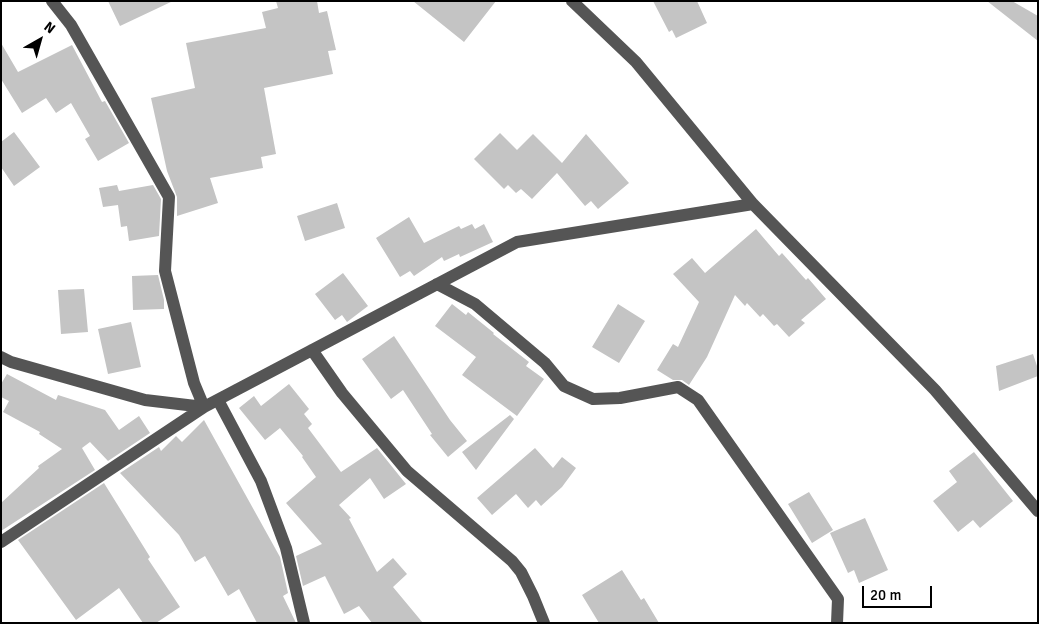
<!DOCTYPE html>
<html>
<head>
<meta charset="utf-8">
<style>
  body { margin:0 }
  #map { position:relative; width:1039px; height:624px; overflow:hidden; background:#fff; font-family:Signika,sans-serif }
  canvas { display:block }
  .frame { position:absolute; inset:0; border:2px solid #000; pointer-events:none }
  .north { position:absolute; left:15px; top:15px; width:50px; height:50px; -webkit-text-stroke:4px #fff; paint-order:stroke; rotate:38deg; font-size:14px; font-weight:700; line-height:20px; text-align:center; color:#000 }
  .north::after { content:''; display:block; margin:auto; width:18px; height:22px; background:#000; clip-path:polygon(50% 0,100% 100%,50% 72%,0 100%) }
  .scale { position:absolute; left:862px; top:586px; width:70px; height:22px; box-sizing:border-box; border:2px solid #000; border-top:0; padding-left:6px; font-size:15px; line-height:18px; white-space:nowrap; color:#000; -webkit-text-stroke:4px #fff; paint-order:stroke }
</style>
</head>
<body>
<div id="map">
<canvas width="1039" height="624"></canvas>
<div class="frame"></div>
<div class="north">N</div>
<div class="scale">20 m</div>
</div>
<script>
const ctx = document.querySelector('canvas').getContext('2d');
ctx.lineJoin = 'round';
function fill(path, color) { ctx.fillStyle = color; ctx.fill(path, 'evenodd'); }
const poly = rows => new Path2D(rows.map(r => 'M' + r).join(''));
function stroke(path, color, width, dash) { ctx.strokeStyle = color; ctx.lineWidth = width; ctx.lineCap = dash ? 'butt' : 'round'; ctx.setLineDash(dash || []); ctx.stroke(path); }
fill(poly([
  [108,1,173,1,120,26],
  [276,1,317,1,319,13,327,11,336,50,328,51,333,74,264,88,276,154,261,157,263,168,210,178,218,203,177,216,177,197,167,171,151,98,195,88,186,43,266,28,262,12,278,8],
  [413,1,496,1,464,42],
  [653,1,697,1,707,23,676,38,672,30,669,32],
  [987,1,1012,1,1038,16,1038,41],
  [1,43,18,72,72,45,102,102,105,101,129,143,98,161,85,139,90,136,71,103,56,113,46,98,22,113,1,79],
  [14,132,40,167,14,186,1,167,1,142],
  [500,133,517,150,533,134,562,163,586,134,629,183,598,209,591,201,585,206,557,173,532,199,521,189,516,193,508,185,504,189,474,159],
  [117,185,119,191,153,185,161,199,159,236,129,241,127,226,121,227,118,205,103,207,99,188],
  [337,203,345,228,305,241,297,216],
  [409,217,424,243,459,226,461,229,472,224,475,229,484,224,493,242,460,257,459,254,444,261,442,257,414,276,410,271,400,277,376,238],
  [756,229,779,256,782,253,806,280,808,278,826,299,801,320,805,323,789,337,777,324,774,326,763,314,760,317,747,303,745,306,735,295,707,357,689,385,682,380,673,380,657,370,673,344,678,347,699,302,673,274,692,258,705,273],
  [343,273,368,306,347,322,342,315,335,320,315,294],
  [158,275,164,300,164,309,133,310,132,276],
  [84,289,88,332,61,334,58,290],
  [452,304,466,315,468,312,494,333,493,334,529,362,526,366,544,379,517,416,462,375,476,357,435,326],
  [618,304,645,321,619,363,592,347],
  [131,322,141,367,108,374,98,329],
  [394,336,450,420,467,441,448,457,430,435,432,434,403,390,391,399,362,359],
  [1033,354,1038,369,1038,376,999,391,996,366],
  [7,374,56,400,58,395,105,410,119,430,139,416,150,433,108,461,90,442,82,448,95,470,1,531,1,503,39,468,38,466,62,449,39,434,40,432,3,412,9,401,1,397,1,384],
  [289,384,309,409,304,414,312,424,308,428,341,472,377,448,406,484,384,499,370,478,339,505,351,518,349,519,377,572,393,558,407,574,393,587,423,623,372,623,359,606,344,614,325,576,303,586,296,556,322,544,286,503,316,477,302,457,303,456,280,428,265,440,239,408,254,396,261,406],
  [510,415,514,419,476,470,462,452],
  [204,420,280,557,288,593,283,596,296,623,257,623,239,589,228,596,205,556,195,562,179,535,120,473,159,447,161,451,176,436,182,442],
  [535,448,553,468,562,457,576,468,562,487,541,506,536,500,528,508,516,494,492,515,477,498],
  [974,452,1013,501,980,528,973,520,958,532,933,501,957,482,949,471],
  [104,483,150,557,148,559,180,607,156,623,143,623,119,588,76,620,18,540],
  [809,492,833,530,812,543,788,504],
  [865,518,888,570,859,583,854,570,848,573,830,533],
  [622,570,641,600,644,598,659,623,599,623,582,595]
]), '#c4c4c4');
stroke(poly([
  [572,1,636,62,753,204,935,390,1038,511],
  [437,284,475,304,545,363,564,386,593,399,620,398,678,387,698,400,838,599,837,623],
  [312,350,342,393,407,471,512,561,521,572,533,596,544,623],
  [1,357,11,362,145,400,204,407,194,383,165,271,169,197,71,25,52,1],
  [218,400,261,481,286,548,304,623],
  [1,542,204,407,517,242,753,204]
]), '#555', 12);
</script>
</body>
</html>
